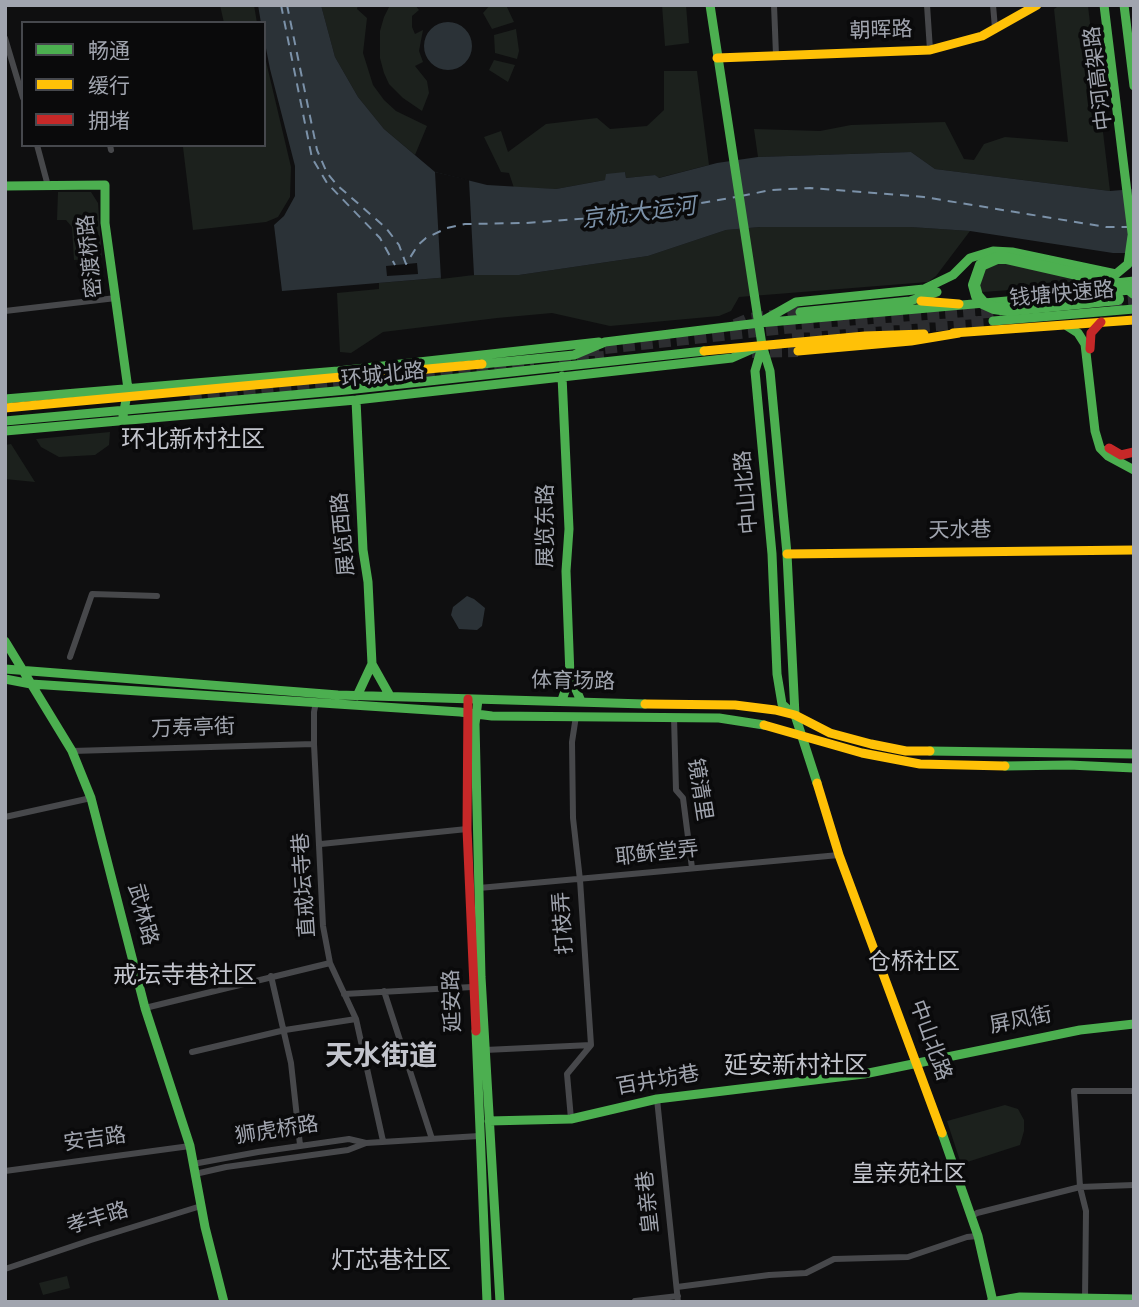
<!DOCTYPE html>
<html>
<head>
<meta charset="utf-8">
<style>
  body { margin:0 }
  #map { position:relative; width:1139px; height:1307px; overflow:hidden; background:#0f0f10; font-family:"Source Sans 3","Noto Sans SC",sans-serif }
  canvas { display:block }
  .frame { position:absolute; inset:0; border:7px solid #a1a5af; pointer-events:none }
  .legend { position:absolute; left:21px; top:21px; width:245px; height:126px; box-sizing:border-box; background:#0a0a0b; border:2px solid #46484d; margin:0; padding:9px 12px; list-style:none; font-size:21px; color:#a1a5af }
  .legend li { display:flex; align-items:center; gap:14px; height:35px }
  .legend b { width:35px; border:2px solid #46484d }
</style>
</head>
<body>
<div id="map">
<canvas width="1139" height="1307"></canvas>
<div class="frame"></div>
<ul class="legend">
<li><b style="height:9px;background:#4caf50"></b>畅通</li>
<li><b style="height:9px;background:#ffc107"></b>缓行</li>
<li><b style="height:9px;background:#c62828"></b>拥堵</li>
</ul>
</div>
<script>
const ctx = document.querySelector('canvas').getContext('2d');
ctx.lineJoin = 'round';
function fill(path, color) { ctx.fillStyle = color; ctx.fill(path, 'evenodd'); }
const poly = rows => new Path2D(rows.map(r => 'M' + r).join(''));
function stroke(path, color, width, dash) { ctx.strokeStyle = color; ctx.lineWidth = width; ctx.lineCap = dash ? 'butt' : 'round'; ctx.setLineDash(dash || []); ctx.stroke(path); }
function label(font, color, halo, rows, align = 'center') {
  ctx.font = font + ' "Source Sans 3","Noto Sans SC",sans-serif'; ctx.lineWidth = 7; ctx.setLineDash([]); ctx.textBaseline = 'middle'; ctx.strokeStyle = halo; ctx.fillStyle = color; for (const [text, x, y, turn = 0] of rows) {
    ctx.save(); ctx.translate(x, y); ctx.rotate((+turn || 0) * Math.PI / 180); ctx.textAlign = isNaN(turn) ? turn : align; if (halo) ctx.strokeText(text, 0, 0); ctx.fillText(text, 0, 0); ctx.restore();
  }
}
fill(poly([
  [220,5,254,5,257,23,224,23],
  [321,5,358,5,357,9,367,18,363,53,373,85,384,100,396,111,427,126,415,155,384,129,358,97,335,57],
  [390,5,415,5,419,10,412,16,412,27,415,34,423,30,419,51,423,62,415,66,427,81,429,93,422,111,403,98,389,84,384,73,380,58,380,31,384,17],
  [490,5,506,5,514,22,492,29,483,13],
  [662,5,686,5,689,43,665,46],
  [1060,5,1088,6,1110,191,935,169,911,152,758,157,754,129,820,131,851,125,945,122,964,159,974,160,984,144,1005,137,1068,142,1054,9],
  [516,29,519,51,517,59,495,53,494,35],
  [264,53,291,167,290,197,278,217,266,222,193,230,183,147,264,145],
  [494,60,515,65,508,82,489,70],
  [664,71,697,71,709,165,658,178,655,175,626,178,625,172,605,180,556,189,514,188,509,173,501,172,484,137,501,131,508,152,546,124,597,118,610,129,647,126,664,110],
  [58,192,91,192,98,203,102,258,74,260,72,227,66,220,57,220],
  [760,227,910,227,970,231,936,276,928,282,739,297,731,311,719,316,610,326,552,313,497,318,383,332,351,353,340,352,337,293,379,289,379,283,474,275,519,275,648,256,726,230],
  [996,261,1082,279,1076,285,983,292,977,289,974,273],
  [110,432,109,445,95,455,59,457,41,447,36,439],
  [11,444,35,482,5,479,5,445],
  [1005,1105,1018,1109,1024,1120,1024,1131,1020,1145,961,1164,947,1121],
  [67,1276,70,1288,43,1295,39,1283]
]), '#1c211d');
fill(poly([
  [258,5,321,5,335,57,358,97,384,129,435,172,487,185,556,189,605,180,606,174,625,172,626,178,655,175,659,178,717,163,758,157,911,152,935,169,1110,191,1134,189,1134,253,1113,253,970,231,910,227,760,227,726,230,648,256,519,275,474,275,282,291,274,225,284,216,295,196,295,166,270,69,264,38,264,23,261,23],
  '424 46a24 24 0 1 1 48 0a24 24 0 1 1-48 0Z',
  [467,596,474,599,485,608,482,626,477,630,459,629,451,615,453,607]
]), '#2b3237');
fill(poly([
  [435,172,469,180,474,275,441,279],
  [417,263,418,274,387,276,386,266]
]), '#0f0f10');
stroke(poly([
  [281,5,312,158,327,183,380,238,395,265],
  [287,5,317,150,327,173,337,185,386,228,399,245,406,264,418,245,426,238,447,228,465,224,526,223,631,215,736,197],
  [741,196,771,190,810,188,924,197,1106,227,1128,227]
]), '#7b91a8', 2, [9, 7]);
stroke(poly([
  [1110,302,1134,300],
  [735,325,749,319,800,312],
  [792,336,993,321],
  [587,350,784,328,1001,311],
  [752,352,798,351],
  [559,361,604,357],
  [190,400,534,364]
]), '#2c2d30', 12, [12, 6]);
stroke(poly([
  [774,5,776,55],
  [927,5,930,50],
  [993,5,995,28],
  [5,38,23,98],
  [37,145,48,186],
  [110,145,111,150],
  [5,311,116,298],
  [70,657,92,594,157,596],
  [316,702,314,712,314,744,323,926,330,963,356,1019,383,1141],
  [674,717,676,790,683,798,692,868],
  [72,751,314,744],
  [5,817,91,798],
  [321,844,467,829],
  [479,888,839,855],
  [271,976,291,1063,300,1145],
  [384,991,432,1139],
  [344,994,472,987],
  [145,1008,330,963],
  [485,1050,591,1045],
  [192,1052,285,1030,356,1019],
  [657,1099,678,1302],
  [571,1119,567,1074,591,1045,580,880,573,818,572,742,576,716],
  [366,1143,479,1136],
  [193,1164,258,1152,349,1139,366,1143,348,1150,226,1167,195,1174],
  [5,1171,190,1146],
  [971,1217,977,1213,1080,1187,1134,1185],
  [5,1269,91,1240,201,1206],
  [677,1287,769,1275,806,1273,834,1259,908,1257,967,1237,978,1236],
  [1085,1299,1086,1211,1080,1187,1074,1091,1134,1091],
  [635,1301,678,1296]
]), '#47484b', 6);
stroke(poly([
  [710,5,762,345,770,371,787,554,795,715,817,783],
  [1104,5,1133,241],
  [1124,5,1134,86],
  [5,186,105,185,105,223,128,389,123,416],
  [1079,295,1107,284,1134,281],
  [800,312,910,301,937,292],
  [993,321,1134,309],
  [759,323,796,302,924,289,953,275,970,258,993,251,1012,252,1116,274,1128,264,1132,236],
  [1067,326,1078,333,1085,344,1095,431,1100,448,1108,456,1134,470],
  [762,347,755,371,772,554,777,674,782,704,793,714],
  [482,364,574,355,605,342,759,323,1131,290],
  [562,376,569,529,566,571,570,676,581,701],
  [5,399,338,371,599,342],
  [356,400,363,550,368,582,372,664,390,696],
  [5,421,347,390,704,351],
  [5,431,356,400,732,358,757,347],
  [5,641,72,751,91,798,145,1008,190,1146,205,1227,224,1302],
  [5,669,338,695,645,704],
  [5,679,31,684,460,712,492,716,719,718,764,725],
  [357,696,372,664],
  [478,700,475,724,481,977,500,1302],
  [562,700,570,676],
  [930,751,1134,754],
  [1005,766,1069,765,1134,768],
  [476,1031,487,1302],
  [489,1121,571,1119,657,1099,864,1074,1080,1030,1134,1024],
  [942,1133,978,1236,993,1302],
  [991,1302,1020,1297,1134,1299]
]), '#4caf50', 9);
stroke(poly([
  [717,58,930,50,982,36,1037,5],
  [921,301,959,304],
  [953,333,1134,320],
  [704,351,865,336,924,334],
  [798,351,911,341,959,333],
  [5,408,482,364],
  [787,554,1134,550],
  [645,704,735,705,775,710,795,715,830,733,871,744,906,751,930,751],
  [764,725,862,753,920,764,1005,766],
  [817,783,839,855,942,1133]
]), '#ffc107', 9);
stroke(poly([
  [1090,349,1091,333,1101,322],
  [1109,448,1121,455,1134,452],
  [468,699,467,829,476,1031]
]), '#c62828', 9);
stroke(poly([
  [1118,299,1008,310,994,308,983,303,977,296,974,285,981,265,997,258,1006,258,1116,283,1127,287,1134,293]
]), '#4caf50', 12);
label('21px', '#a1a5af', '#0a0a0b', [
  ["朝晖路",881,32,-2],
  ["中河高架路",1100,78,-97],
  ["密渡桥路",92,256,-96],
  ["钱塘快速路",1062,296,-5],
  ["环城北路",383,377,-6],
  ["中山北路",748,492,-95],
  ["展览东路",547,526,-90],
  ["天水巷",960,532,-1],
  ["展览西路",345,534,-95],
  ["体育场路",573,683,1],
  ["万寿亭街",193,730,-2],
  ["镜清里",698,790,81],
  ["耶稣堂弄",657,855,-6],
  ["直戒坛寺巷",306,885,-94],
  ["武林路",141,915,75],
  ["打枝弄",565,923,-94],
  ["延安路",454,1001,-92],
  ["屏风街",1021,1022,-11],
  ["中山北路",929,1041,70],
  ["百井坊巷",658,1082,-10],
  ["狮虎桥路",277,1132,-9],
  ["安吉路",95,1141,-8],
  ["皇亲巷",650,1202,-96],
  ["孝丰路",98,1220,-17]
]);
label('italic 23px', '#7b91a8', '#0a0a0b', [
  ["京杭大运河",639,215,-7]
]);
label('23px', '#c2c4cc', '#0a0a0b', [
  ["仓桥社区",914,964],
  ["皇亲苑社区",909,1176]
]);
label('24px', '#c2c4cc', '#0a0a0b', [
  ["环北新村社区",193,442],
  ["戒坛寺巷社区",185,978],
  ["延安新村社区",796,1068],
  ["灯芯巷社区",391,1263]
]);
label('bold 28px', '#c2c4cc', '#0a0a0b', [
  ["天水街道",381,1059]
]);
</script>
</body>
</html>
